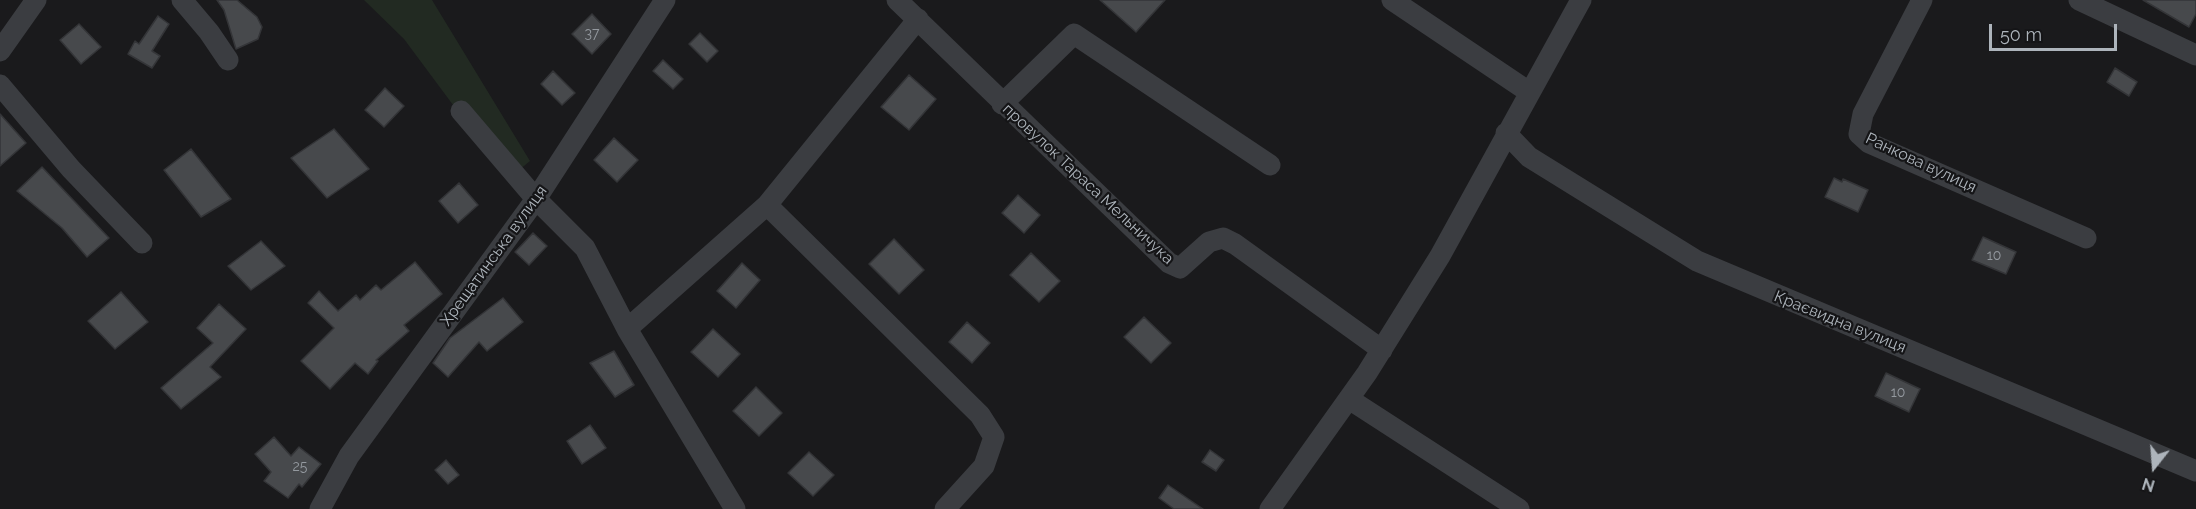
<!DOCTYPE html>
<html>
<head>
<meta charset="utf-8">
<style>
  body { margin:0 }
  #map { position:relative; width:2196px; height:509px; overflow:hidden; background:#1a1a1c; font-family:Raleway,sans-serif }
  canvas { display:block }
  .north { position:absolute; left:2124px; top:437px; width:60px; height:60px; -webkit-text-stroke:4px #151517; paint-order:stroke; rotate:197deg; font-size:16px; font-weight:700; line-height:24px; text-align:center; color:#adb4bb }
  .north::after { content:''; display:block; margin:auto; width:21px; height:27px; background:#adb4bb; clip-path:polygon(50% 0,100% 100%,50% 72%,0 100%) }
  .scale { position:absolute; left:1989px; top:24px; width:128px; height:27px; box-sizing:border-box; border:3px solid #adb4bb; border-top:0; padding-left:8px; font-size:18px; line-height:21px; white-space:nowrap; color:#adb4bb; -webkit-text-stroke:4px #151517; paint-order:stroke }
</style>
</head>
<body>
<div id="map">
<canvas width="2196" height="509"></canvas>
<div class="north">N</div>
<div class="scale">50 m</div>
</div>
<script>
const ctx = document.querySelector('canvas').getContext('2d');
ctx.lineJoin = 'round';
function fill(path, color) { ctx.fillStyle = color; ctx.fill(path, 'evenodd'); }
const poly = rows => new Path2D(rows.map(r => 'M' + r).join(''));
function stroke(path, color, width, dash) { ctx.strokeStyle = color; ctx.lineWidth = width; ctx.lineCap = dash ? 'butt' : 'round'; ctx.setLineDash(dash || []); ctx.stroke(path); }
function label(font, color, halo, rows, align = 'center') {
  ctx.font = font + ' Raleway,sans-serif'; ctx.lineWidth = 4.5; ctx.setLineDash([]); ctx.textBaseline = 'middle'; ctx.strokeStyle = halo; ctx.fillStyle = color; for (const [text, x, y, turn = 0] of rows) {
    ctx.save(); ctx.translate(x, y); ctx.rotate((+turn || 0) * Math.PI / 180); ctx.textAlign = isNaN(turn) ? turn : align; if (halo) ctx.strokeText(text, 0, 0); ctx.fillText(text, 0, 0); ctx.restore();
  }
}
fill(poly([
  [364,0,432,0,530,161,508,179,404,39]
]), '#222a22');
const building = poly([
  [217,0,237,0,257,17,262,27,258,39,236,49,224,10,217,0],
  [1100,0,1165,0,1136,32,1100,0],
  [2143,0,2196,0,2196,14,2189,27,2143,0],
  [592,14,611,34,592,54,572,34,592,14],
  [158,16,169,24,152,51,160,56,152,68,128,54,135,41,139,44,158,16],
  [79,24,101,47,81,64,60,40,79,24],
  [700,33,718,51,707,62,689,44,700,33],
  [663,60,683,79,673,89,653,71,663,60],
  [2115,68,2137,82,2129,96,2107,82,2115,68],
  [553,71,575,93,562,105,541,84,553,71],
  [909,75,936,99,909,130,881,107,909,75],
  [385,88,404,106,384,127,365,110,385,88],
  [0,114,26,143,0,166,0,114],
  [334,129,369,169,327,198,291,158,334,129],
  [614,138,638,160,617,182,594,160,614,138],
  [191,149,231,199,201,217,164,170,191,149],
  [42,167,109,238,87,257,62,228,17,191,42,167],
  [1834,178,1842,182,1843,179,1868,190,1858,212,1825,197,1834,178],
  [459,183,478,205,458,223,439,201,459,183],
  [1018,195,1040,215,1024,233,1002,213,1018,195],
  [533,233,547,246,529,265,515,252,533,233],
  [1983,237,2016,252,2006,274,1972,260,1983,237],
  [894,239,924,270,899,294,869,264,894,239],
  [261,241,285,266,251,290,228,266,261,241],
  [1031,253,1060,281,1039,302,1010,275,1031,253],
  [415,262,442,294,404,325,409,331,376,360,378,361,368,374,355,363,330,389,301,361,334,328,308,303,319,291,338,311,356,295,360,300,376,285,381,290,415,262],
  [742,263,760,280,736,308,717,291,742,263],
  [121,292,148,322,115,349,88,321,121,292],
  [503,298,523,322,487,351,479,342,448,377,433,363,450,338,503,298],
  [219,304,246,329,210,367,221,377,181,409,161,388,213,343,197,328,219,304],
  [1144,317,1171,343,1151,363,1124,337,1144,317],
  [967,322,990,343,972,363,949,342,967,322],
  [713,329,740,354,718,377,691,352,713,329],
  [614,351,634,385,615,397,590,363,614,351],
  [1886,373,1920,389,1909,412,1875,396,1886,373],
  [756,387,782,413,759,436,733,411,756,387],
  [590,425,606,448,582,464,567,441,590,425],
  [274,437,291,456,299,447,321,464,302,487,299,484,288,498,264,481,271,472,255,454,274,437],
  [1210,450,1224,460,1216,471,1202,462,1210,450],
  [809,452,834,475,813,496,788,473,809,452],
  [446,460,459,475,448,484,435,470,446,460],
  [1168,485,1203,509,1174,509,1159,498,1168,485]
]);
fill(building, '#47494c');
stroke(building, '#343538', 1.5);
stroke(poly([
  [182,0,209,32,228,60],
  [897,0,1169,263,1180,268,1209,242,1223,238,1235,244,1382,350],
  [1392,0,1529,92],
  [1922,0,1863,114,1859,134,1869,143,2086,238],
  [2079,0,2196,55],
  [0,51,36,0],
  [0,85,71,169,142,243],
  [1002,104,1074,34,1270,165],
  [461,111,536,199,585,248,627,329,735,509],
  [1506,133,1529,157,1697,261,2196,471],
  [767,205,980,415,994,437,984,466,945,509],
  [627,329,767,205,918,19],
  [1349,399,1519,509],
  [320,509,349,456,536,199,665,0],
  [1270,509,1367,373,1440,256,1581,0]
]), '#3b3d41', 21);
label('14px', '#94999f', null, [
  ["37",592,34],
  ["10",1994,256],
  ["10",1898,393],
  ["25",300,467]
]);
label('16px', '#adb4bb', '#151517', [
  ["Ранкова вулиця",1921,163,25],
  ["провулок Тараса Мельничука",1088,184,43],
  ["Хрещатинська вулиця",494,256,-54],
  ["Краєвидна вулиця",1840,322,22]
]);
</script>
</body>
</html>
